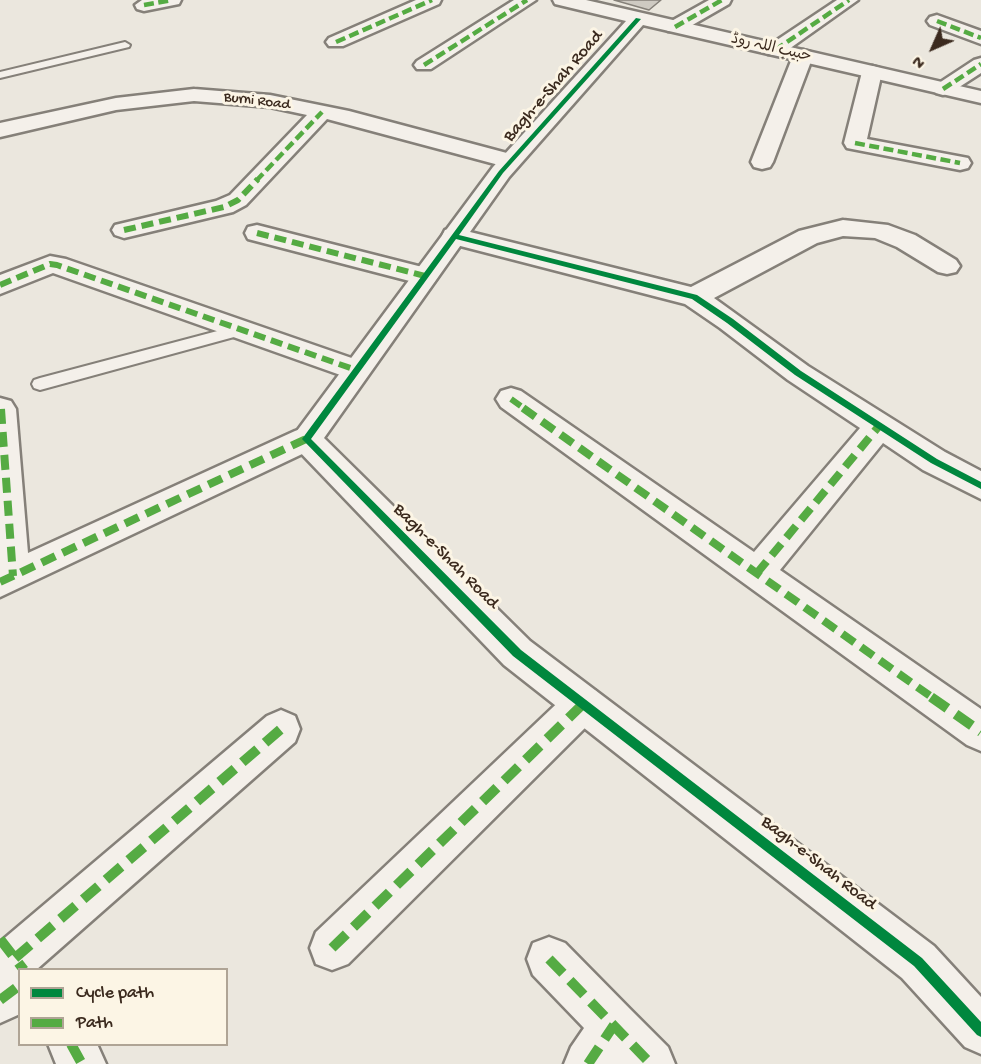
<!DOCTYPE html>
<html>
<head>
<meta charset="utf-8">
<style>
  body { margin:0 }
  #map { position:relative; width:981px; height:1064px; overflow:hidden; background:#ebe7de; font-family:"Gochi Hand",sans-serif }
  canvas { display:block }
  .legend { position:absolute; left:18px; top:968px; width:210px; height:78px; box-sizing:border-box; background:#fcf5e5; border:2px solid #afa495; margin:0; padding:8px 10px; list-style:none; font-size:18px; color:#3b2a1e }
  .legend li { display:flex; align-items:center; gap:12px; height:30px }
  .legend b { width:30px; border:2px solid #afa495 }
  .north { position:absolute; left:903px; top:18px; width:60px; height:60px; -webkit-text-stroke:4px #fcf5e5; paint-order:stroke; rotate:225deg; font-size:16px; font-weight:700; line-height:24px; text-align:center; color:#3b2a1e }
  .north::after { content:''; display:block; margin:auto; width:21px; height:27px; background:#3b2a1e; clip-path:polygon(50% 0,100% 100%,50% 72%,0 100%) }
</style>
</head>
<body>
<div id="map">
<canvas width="981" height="1064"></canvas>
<ul class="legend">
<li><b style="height:8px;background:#00873e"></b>Cycle path</li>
<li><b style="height:8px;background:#55ab43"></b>Path</li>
</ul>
<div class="north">N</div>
</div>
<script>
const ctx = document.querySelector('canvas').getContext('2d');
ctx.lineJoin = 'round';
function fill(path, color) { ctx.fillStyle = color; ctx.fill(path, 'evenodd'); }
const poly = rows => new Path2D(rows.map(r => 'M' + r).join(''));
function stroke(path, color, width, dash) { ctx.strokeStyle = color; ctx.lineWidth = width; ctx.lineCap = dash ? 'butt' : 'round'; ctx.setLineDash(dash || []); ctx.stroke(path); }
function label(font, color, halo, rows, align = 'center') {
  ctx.font = font + ' "Gochi Hand","Playpen Sans Arabic",sans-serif'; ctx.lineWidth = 6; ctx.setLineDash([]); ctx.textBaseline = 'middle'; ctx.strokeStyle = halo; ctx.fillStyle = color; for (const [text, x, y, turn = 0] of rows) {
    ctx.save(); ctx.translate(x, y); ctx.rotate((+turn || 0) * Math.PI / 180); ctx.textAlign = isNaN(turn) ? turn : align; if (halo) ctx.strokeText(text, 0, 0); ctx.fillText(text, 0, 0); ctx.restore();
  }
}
const building = poly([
  [614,0,661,0,649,10,614,0]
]);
fill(building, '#cecac2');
stroke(building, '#858079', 1.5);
const service = poly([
  [125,42,130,45,129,47,0,78,0,72,125,42],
  [240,325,247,330,245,334,40,390,34,388,32,384,34,380,40,378,240,325]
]);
const minor = poly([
  [142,0,181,0,179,4,144,11,137,9,135,5,142,0],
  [416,0,441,0,439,4,343,46,329,46,326,42,329,38,416,0],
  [514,0,536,0,431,69,417,69,414,65,417,61,514,0],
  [709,0,731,0,729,4,682,31,668,31,665,27,668,23,709,0],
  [837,0,858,0,782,54,768,54,765,50,768,46,837,0],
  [937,15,981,31,981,44,930,25,927,21,930,17,937,15],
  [803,50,810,52,813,56,773,162,770,167,762,169,754,167,751,162,793,56,796,52,803,50],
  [981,58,981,73,950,93,943,95,936,93,933,89,936,85,974,60,981,58],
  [872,66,879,68,882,72,867,139,968,158,971,163,968,168,960,170,847,148,844,143,862,72,865,68,872,66],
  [194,89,270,95,349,111,518,156,521,161,518,166,510,168,327,119,246,205,233,212,124,238,115,235,112,230,115,225,216,201,230,195,307,115,270,107,194,101,116,110,0,137,0,123,116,98,194,89],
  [843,220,888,225,915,235,956,260,960,266,956,272,947,274,938,272,897,247,875,238,843,236,817,243,714,298,808,366,945,452,981,471,981,499,923,470,883,443,780,570,981,709,981,751,967,745,501,407,496,399,501,391,511,388,521,391,754,552,860,428,788,380,720,328,685,304,445,242,442,236,445,230,454,228,691,287,799,231,843,220],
  [257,225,434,270,438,276,434,282,425,285,248,239,245,233,248,227,257,225],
  [50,256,66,259,366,363,370,370,366,377,356,380,346,377,53,273,0,294,0,275,50,256],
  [0,398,11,401,16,409,28,553,295,431,306,427,317,431,321,439,317,447,0,597,0,398],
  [583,686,596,691,602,704,596,717,348,964,332,970,316,964,310,948,316,932,570,691,583,686],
  [281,710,295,716,300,729,295,742,36,970,20,970,20,1014,0,1023,0,942,267,716,281,710],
  [549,937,565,943,630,1009,668,1047,675,1064,564,1064,571,1047,584,1028,533,975,527,959,533,943,549,937],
  [48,1044,97,1044,106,1064,56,1064,48,1044]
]);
const tertiary = poly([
  [553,0,586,0,981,91,981,103,643,25,509,177,324,438,530,641,934,946,981,997,981,1054,965,1047,902,978,504,665,295,447,291,439,493,167,626,21,555,4,553,0]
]);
stroke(service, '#858079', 4);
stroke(minor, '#858079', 5);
stroke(tertiary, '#858079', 5);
fill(service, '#f4f0ea');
fill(minor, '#f4f0ea');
fill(tertiary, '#f4f0ea');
stroke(poly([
  [144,5,172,0],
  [937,21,981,38],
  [675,27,722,0],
  [336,42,432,0],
  [775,50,849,0],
  [424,65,527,0],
  [943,89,981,64],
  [855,143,960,163],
  [256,181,322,112]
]), '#55ab43', 4.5, [10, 4.5]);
stroke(poly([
  [124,230,224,207,238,200,258,179],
  [257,233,425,276],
  [0,285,50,264,57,265,356,370],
  [511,399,525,409]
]), '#55ab43', 6, [12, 6]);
stroke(poly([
  [523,408,933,698],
  [1,409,13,576],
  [757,573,879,426],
  [0,582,306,439]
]), '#55ab43', 8, [15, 8]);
stroke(poly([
  [931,697,981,732],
  [0,939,24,970],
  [332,948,583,704],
  [15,958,281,729],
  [549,959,651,1064],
  [0,1000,20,985],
  [71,1044,82,1064],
  [588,1064,614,1025]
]), '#55ab43', 10, [20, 10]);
fill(poly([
  [636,18,641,19,503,173,459,235,697,295,733,319,801,371,937,459,981,482,981,489,931,463,795,375,727,323,692,299,456,239,311,439,521,650,922,958,981,1022,981,1037,977,1035,914,966,513,656,302,439,499,171,636,18]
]), '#00873e');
label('15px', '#3b2a1e', '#fcf5e5', [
  ["حبیب اللہ روڈ",771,49,13],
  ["Burni Road",257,102,7]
]);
label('18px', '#3b2a1e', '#fcf5e5', [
  ["Bagh-e-Shah Road",554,87,-49],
  ["Bagh-e-Shah Road",445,557,45],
  ["Bagh-e-Shah Road",818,864,38]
]);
</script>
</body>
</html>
